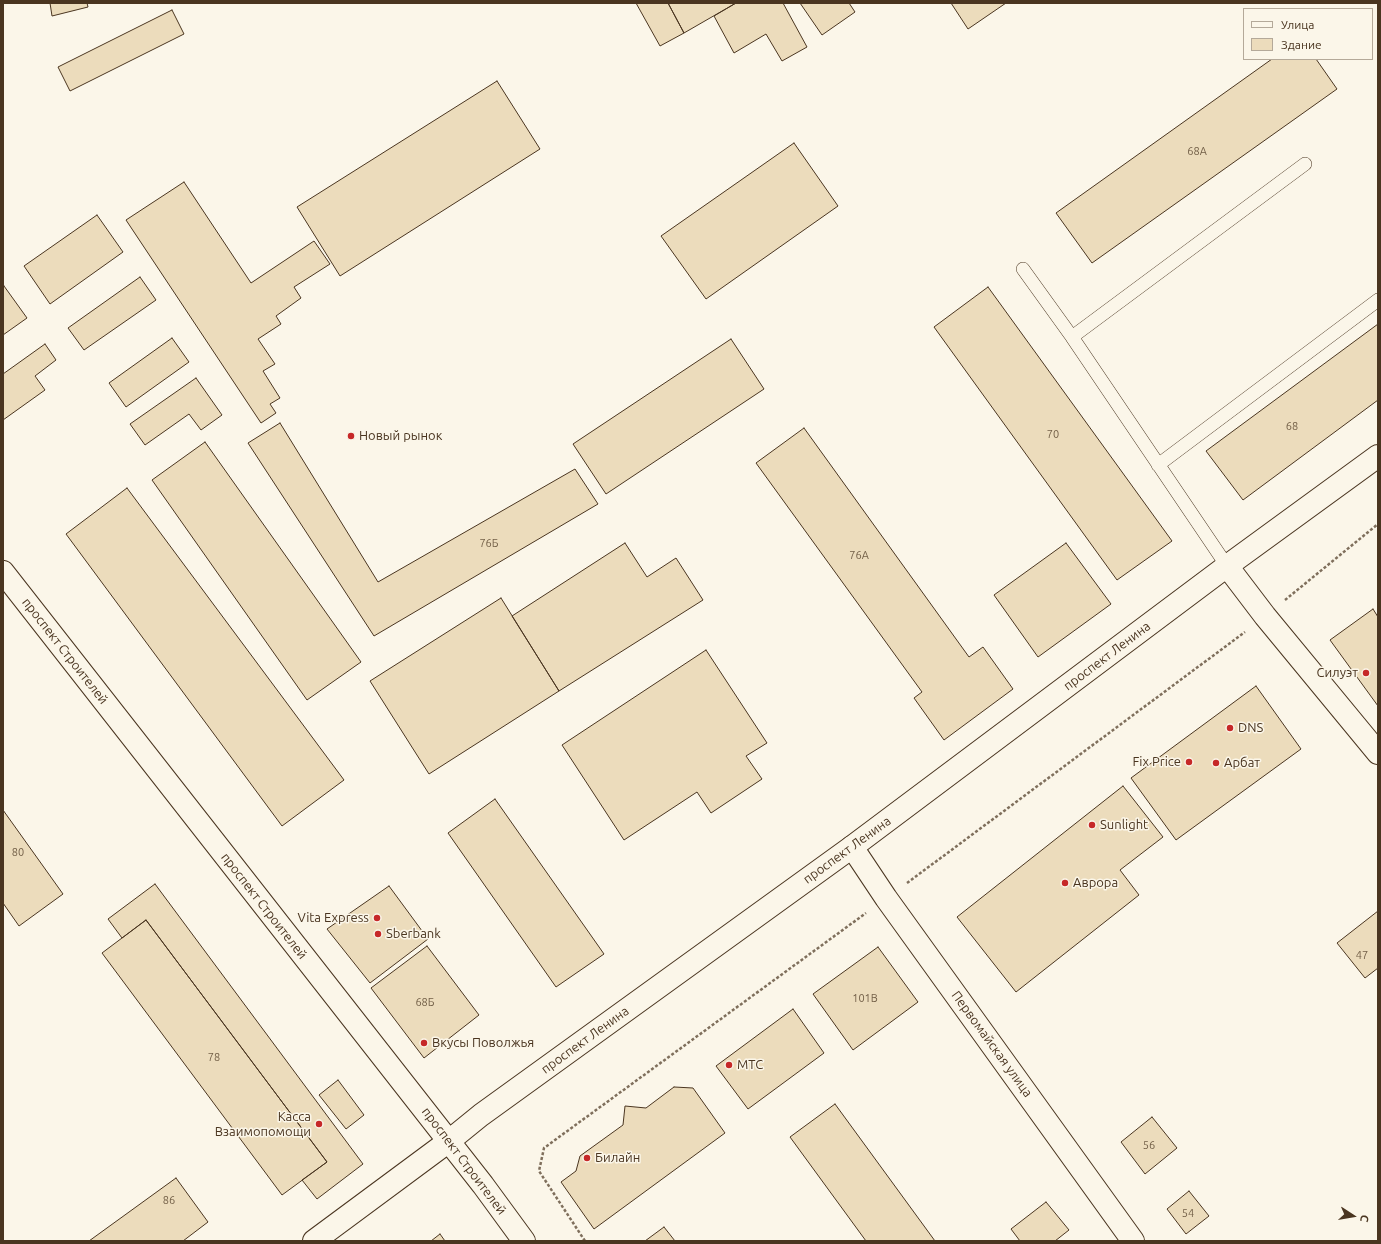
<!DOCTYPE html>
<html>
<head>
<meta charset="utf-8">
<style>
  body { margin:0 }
  #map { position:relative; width:1381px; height:1244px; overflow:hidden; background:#fbf6e9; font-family:Ubuntu,sans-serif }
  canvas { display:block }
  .frame { position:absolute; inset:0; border:4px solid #4a3520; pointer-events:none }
  .legend { position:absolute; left:1243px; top:8px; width:130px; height:52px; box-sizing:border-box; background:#fbf6e9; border:1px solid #b4a999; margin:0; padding:5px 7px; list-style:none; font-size:12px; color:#4a3520 }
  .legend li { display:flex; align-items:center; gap:8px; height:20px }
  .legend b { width:20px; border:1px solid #b4a999 }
  .north { position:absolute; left:1333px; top:1196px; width:40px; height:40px; -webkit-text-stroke:3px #fbf6e9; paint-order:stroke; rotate:102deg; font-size:11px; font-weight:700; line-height:16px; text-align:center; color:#4a3520 }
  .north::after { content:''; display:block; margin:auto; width:14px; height:18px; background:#4a3520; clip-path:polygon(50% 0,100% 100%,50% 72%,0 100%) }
</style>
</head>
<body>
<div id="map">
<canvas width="1381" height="1244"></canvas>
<div class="frame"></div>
<ul class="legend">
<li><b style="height:5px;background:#fbf6e9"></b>Улица</li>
<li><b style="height:11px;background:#ecdcbc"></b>Здание</li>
</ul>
<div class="north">С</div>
</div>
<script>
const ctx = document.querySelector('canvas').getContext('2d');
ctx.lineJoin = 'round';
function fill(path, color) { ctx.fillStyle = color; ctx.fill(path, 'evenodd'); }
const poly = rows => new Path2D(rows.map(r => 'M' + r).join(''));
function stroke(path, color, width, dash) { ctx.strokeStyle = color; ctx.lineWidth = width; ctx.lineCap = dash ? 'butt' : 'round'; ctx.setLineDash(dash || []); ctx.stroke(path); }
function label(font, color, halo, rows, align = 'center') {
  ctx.font = font + ' Ubuntu,sans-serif'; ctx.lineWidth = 3; ctx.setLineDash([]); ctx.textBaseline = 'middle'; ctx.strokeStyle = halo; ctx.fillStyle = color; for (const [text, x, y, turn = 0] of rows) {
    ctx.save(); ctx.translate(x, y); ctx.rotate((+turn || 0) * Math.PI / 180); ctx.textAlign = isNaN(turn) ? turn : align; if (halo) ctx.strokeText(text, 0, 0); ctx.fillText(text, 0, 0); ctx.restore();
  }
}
const building = poly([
  [50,3,87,3,88,7,52,16,50,3],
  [636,3,668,3,684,33,660,46,636,3],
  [668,3,736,3,684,33,668,3],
  [736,3,783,3,807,47,782,61,766,34,734,53,714,16,736,3],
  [800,3,849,3,855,12,822,35,800,3],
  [951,3,1006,3,968,29,951,3],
  [172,10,184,34,70,91,58,67,172,10],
  [1272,59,1316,59,1337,89,1092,263,1056,213,1272,59],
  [497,81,540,149,340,276,297,207,497,81],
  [794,143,838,206,706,299,661,236,794,143],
  [184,182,251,283,314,241,330,264,294,287,301,298,276,316,281,324,258,339,275,364,263,371,280,398,270,404,276,413,261,423,126,220,184,182],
  [97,215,123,252,50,304,24,266,97,215],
  [140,277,156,300,84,350,68,328,140,277],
  [4,286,27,318,3,335,3,287,4,286],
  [988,287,1172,541,1117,580,934,327,988,287],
  [1378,324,1378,400,1243,500,1206,451,1378,324],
  [172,338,189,362,126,407,109,383,172,338],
  [731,339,764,389,606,494,573,444,731,339],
  [45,344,56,360,35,376,45,390,3,420,3,374,45,344],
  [196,378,222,415,201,430,189,414,145,445,130,424,196,378],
  [280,423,378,582,575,469,598,504,374,636,248,443,280,423],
  [804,428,969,657,983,647,1013,689,944,740,914,698,922,692,756,463,804,428],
  [205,442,361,662,307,700,152,480,205,442],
  [127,488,344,780,282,826,66,534,127,488],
  [625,543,647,577,676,558,703,600,559,691,512,616,625,543],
  [1066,543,1111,604,1038,657,994,595,1066,543],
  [501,598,559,691,429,774,370,681,501,598],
  [1373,609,1378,617,1378,706,1330,640,1373,609],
  [706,650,767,743,746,756,762,779,711,813,697,792,624,840,562,745,706,650],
  [1256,686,1301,749,1176,840,1131,778,1256,686],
  [1123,786,1163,837,1120,870,1139,895,1016,992,957,917,1123,786],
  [495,799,604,954,556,987,448,833,495,799],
  [3,810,63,894,19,926,3,903,3,810],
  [155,884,363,1164,317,1199,302,1180,327,1162,146,920,122,938,108,919,155,884],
  [389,886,428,939,370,983,327,929,389,886],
  [1378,911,1378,968,1365,978,1337,943,1378,911],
  [146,920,327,1162,282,1195,102,953,146,920],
  [427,946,479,1015,424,1058,371,988,427,946],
  [878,947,918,1002,853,1050,813,994,878,947],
  [793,1009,824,1053,748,1109,716,1066,793,1009],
  [338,1080,364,1115,346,1129,319,1095,338,1080],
  [674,1087,693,1088,725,1133,594,1229,561,1182,576,1171,580,1156,623,1125,625,1106,646,1108,674,1087],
  [835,1104,935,1241,866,1241,790,1137,835,1104],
  [1152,1117,1177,1148,1145,1174,1121,1142,1152,1117],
  [176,1178,208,1222,183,1241,89,1241,176,1178],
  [1189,1191,1209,1216,1186,1234,1167,1209,1189,1191],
  [1046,1202,1069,1230,1055,1241,1020,1241,1011,1229,1046,1202],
  [664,1227,675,1241,645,1241,664,1227],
  [440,1234,445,1241,431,1241,440,1234]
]);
fill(building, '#ecdcbc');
stroke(building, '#4a3520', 1);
const lane = poly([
  [1023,269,1072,337,1227,566],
  [1072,337,1305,164],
  [1158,465,1378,300]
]);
const street = poly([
  [1227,566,1265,616,1378,753],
  [852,847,886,898,1133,1241]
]);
const secondary = poly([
  [3,572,483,1185,524,1241],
  [314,1241,449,1141,481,1115,852,847,1227,566,1378,456]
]);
stroke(lane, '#4a3520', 14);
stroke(street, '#4a3520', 24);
stroke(secondary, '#4a3520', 24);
stroke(poly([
  [1285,600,1378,524],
  [907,883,1245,632],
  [585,1241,539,1171,544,1148,866,913]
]), '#7f6f5c', 2.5, [3, 2]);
stroke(lane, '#fbf6e9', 13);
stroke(street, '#fbf6e9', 22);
stroke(secondary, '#fbf6e9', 22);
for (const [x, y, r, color] of [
  [351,436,4,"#c62828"],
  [1366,673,4,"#c62828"],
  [1230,728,4,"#c62828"],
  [1189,762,4,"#c62828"],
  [1216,763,4,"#c62828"],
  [1092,825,4,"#c62828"],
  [1065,883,4,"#c62828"],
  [377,918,4,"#c62828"],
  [378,934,4,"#c62828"],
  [424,1043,4,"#c62828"],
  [729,1065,4,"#c62828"],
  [319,1124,4,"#c62828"],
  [587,1158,4,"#c62828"]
]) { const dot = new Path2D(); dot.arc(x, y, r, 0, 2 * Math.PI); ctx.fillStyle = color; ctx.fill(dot); stroke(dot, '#fbf6e9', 1.5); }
label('11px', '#725f47', null, [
  ["68А",1197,151],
  ["68",1292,426],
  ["70",1053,434],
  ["76Б",489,543],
  ["76А",859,555],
  ["80",18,852],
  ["47",1362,955],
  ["101В",865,998],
  ["68Б",425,1002],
  ["78",214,1057],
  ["56",1149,1145],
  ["86",169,1200],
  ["54",1188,1213]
]);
label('13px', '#4a3520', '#fbf6e9', [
  ["Новый рынок",359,436],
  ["Силуэт",1358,673,"right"],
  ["DNS",1238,728],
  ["Fix Price",1181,762,"right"],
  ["Арбат",1224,763],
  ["Sunlight",1100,825],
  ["Аврора",1073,883],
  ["Vita Express",369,918,"right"],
  ["Sberbank",386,934],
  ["Вкусы Поволжья",432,1043],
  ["МТС",737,1065],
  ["Касса",311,1117,"right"],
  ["Взаимопомощи",311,1132,"right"],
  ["Билайн",595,1158]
], 'left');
label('13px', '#4a3520', '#fbf6e9', [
  ["проспект Строителей",65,651,52],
  ["проспект Ленина",1107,656,-37],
  ["проспект Ленина",847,850,-36],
  ["проспект Строителей",264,906,52],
  ["проспект Ленина",585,1040,-36],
  ["Первомайская улица",992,1044,54],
  ["проспект Строителей",464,1161,53]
]);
</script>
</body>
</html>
